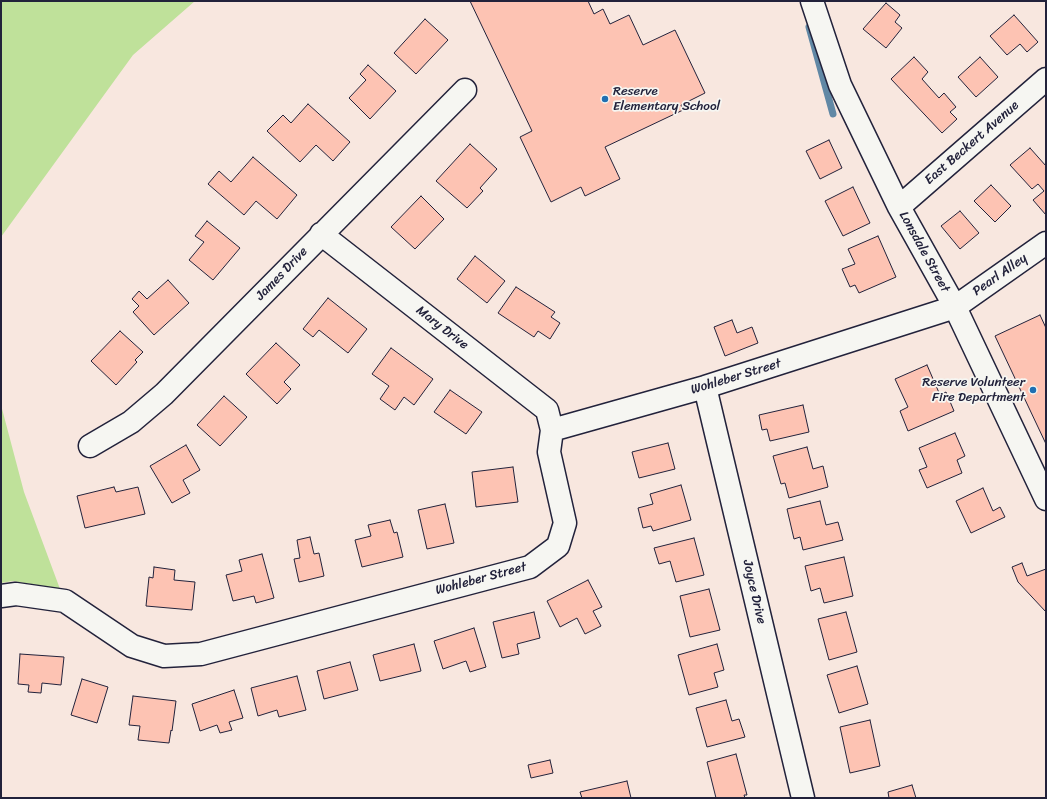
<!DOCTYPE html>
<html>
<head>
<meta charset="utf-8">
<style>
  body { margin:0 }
  #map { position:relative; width:1047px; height:799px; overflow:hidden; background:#f8e7df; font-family:Sriracha,sans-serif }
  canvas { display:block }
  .frame { position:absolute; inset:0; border:2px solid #22223b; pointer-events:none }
</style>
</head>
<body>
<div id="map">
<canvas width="1047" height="799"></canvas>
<div class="frame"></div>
</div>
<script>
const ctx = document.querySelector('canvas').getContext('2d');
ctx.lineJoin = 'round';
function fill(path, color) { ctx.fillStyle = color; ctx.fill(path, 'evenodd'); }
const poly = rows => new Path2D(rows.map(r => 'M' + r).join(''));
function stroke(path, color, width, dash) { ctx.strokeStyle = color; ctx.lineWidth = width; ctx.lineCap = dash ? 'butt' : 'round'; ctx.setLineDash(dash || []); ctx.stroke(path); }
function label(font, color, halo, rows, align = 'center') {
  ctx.font = font + ' Sriracha,sans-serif'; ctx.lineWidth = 3.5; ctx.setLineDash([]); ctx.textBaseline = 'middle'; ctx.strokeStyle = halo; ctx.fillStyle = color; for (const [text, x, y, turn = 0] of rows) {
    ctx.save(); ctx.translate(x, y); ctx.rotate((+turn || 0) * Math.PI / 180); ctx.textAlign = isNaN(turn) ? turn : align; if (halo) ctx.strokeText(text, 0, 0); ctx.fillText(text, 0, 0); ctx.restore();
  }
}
fill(poly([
  [1,1,195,1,133,55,1,237],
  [1,405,24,492,60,589,13,581,1,583]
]), '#bfe19a');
stroke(poly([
  [809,27,833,114]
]), '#6188a5', 7);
const building = poly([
  [470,1,588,1,594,14,603,9,610,24,629,15,643,45,675,30,705,93,681,105,683,110,605,147,620,179,585,196,581,187,551,202,520,137,532,131,470,1],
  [886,3,900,15,895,22,902,28,886,48,863,29,886,3],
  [1014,15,1038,42,1027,52,1020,44,1007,55,990,36,1014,15],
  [425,19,448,40,416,74,394,53,425,19],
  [914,57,928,72,922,79,939,98,944,93,956,107,950,112,957,119,942,133,891,79,914,57],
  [980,57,998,77,976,97,958,77,980,57],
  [368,65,396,91,370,119,349,98,366,80,360,74,368,65],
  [308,104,350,142,333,161,316,145,300,162,267,131,283,115,291,123,308,104],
  [829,140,842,168,820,179,806,151,829,140],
  [470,144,497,169,480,188,483,191,467,208,436,181,470,144],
  [1030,148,1046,166,1046,215,1033,200,1044,191,1038,184,1032,189,1010,165,1030,148],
  [253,157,297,195,277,219,256,201,244,215,208,184,219,171,231,182,253,157],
  [991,185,1011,206,995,222,974,201,991,185],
  [853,187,870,223,843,236,825,201,853,187],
  [421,196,444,219,415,249,391,227,421,196],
  [960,211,979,233,960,249,941,226,960,211],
  [207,221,240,248,213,280,189,260,204,242,195,236,207,221],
  [878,236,896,277,859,293,855,285,850,287,842,269,855,264,848,249,878,236],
  [475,256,505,281,487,303,457,279,475,256],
  [168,280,189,303,154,335,133,312,139,306,132,299,139,291,147,299,168,280],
  [516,287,555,312,551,317,560,323,550,339,538,331,534,337,498,313,516,287],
  [328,298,367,329,348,353,319,330,313,337,303,329,328,298],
  [1040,315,1046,328,1046,444,995,336,1040,315],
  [732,320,737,333,752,327,758,343,725,356,714,327,732,320],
  [120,331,143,352,135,360,137,362,116,385,91,361,120,331],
  [276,343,300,365,284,382,291,389,277,404,246,374,276,343],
  [391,348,433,379,414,405,404,397,395,410,380,399,389,386,372,374,391,348],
  [927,365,940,395,946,392,954,411,908,431,900,411,908,407,895,379,927,365],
  [450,390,482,412,466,434,434,412,450,390],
  [224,396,247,417,220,446,197,425,224,396],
  [803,405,809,432,770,441,767,429,762,430,759,415,803,405],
  [955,433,965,456,957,460,962,473,927,488,919,470,927,467,919,448,955,433],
  [668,443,675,469,639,478,632,452,668,443],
  [186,445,200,470,183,480,190,493,172,503,150,466,186,445],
  [807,447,813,469,823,466,828,487,789,498,785,483,781,484,773,456,807,447],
  [513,467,518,502,476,507,472,472,513,467],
  [681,485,691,520,653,531,651,526,643,528,638,508,653,504,650,494,681,485],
  [114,487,116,492,138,487,145,514,85,528,77,496,114,487],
  [983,488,993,511,1000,507,1005,517,971,533,956,501,983,488],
  [820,501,826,525,838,522,843,540,803,550,800,537,794,539,787,509,820,501],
  [445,504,454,543,427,549,418,510,445,504],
  [390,520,394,533,397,532,403,557,362,567,355,540,371,536,368,525,390,520],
  [310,537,314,554,319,553,324,576,299,582,294,559,300,558,297,540,310,537],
  [694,538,704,575,676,582,670,561,659,564,654,548,694,538],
  [262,554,274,598,256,603,254,596,233,601,226,575,242,571,239,560,262,554],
  [844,557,853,596,824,603,820,588,811,591,805,566,844,557],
  [1022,563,1027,576,1046,569,1046,612,1018,582,1012,567,1022,563],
  [154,567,175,570,174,580,195,582,192,610,146,606,149,577,153,578,154,567],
  [588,580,602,607,593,611,601,626,585,634,577,618,560,627,547,601,588,580],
  [709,589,720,630,690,637,680,596,709,589],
  [534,612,540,638,517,644,519,654,502,658,493,622,534,612],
  [846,612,857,652,829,660,818,619,846,612],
  [474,628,486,667,470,672,466,661,443,669,434,641,474,628],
  [414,644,421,671,380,681,373,655,414,644],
  [717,644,724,670,714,673,718,687,689,695,678,655,717,644],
  [20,654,64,657,61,685,42,683,41,693,28,692,29,685,18,684,20,654],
  [350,662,358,690,324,699,317,671,350,662],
  [857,666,868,704,839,713,827,675,857,666],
  [297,676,306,710,279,717,277,710,258,716,251,688,297,676],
  [82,679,108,687,97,723,71,715,82,679],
  [234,690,243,718,229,722,232,730,220,733,217,725,200,731,192,704,234,690],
  [133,696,176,701,172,731,171,730,169,743,138,740,140,726,129,725,133,696],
  [726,700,732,721,739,719,745,737,707,747,696,708,726,700],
  [870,720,880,766,850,773,840,727,870,720],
  [736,754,747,795,744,795,745,798,716,798,707,762,736,754],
  [550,760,553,773,531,778,528,765,550,760],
  [627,781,631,798,582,798,580,792,627,781],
  [912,785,916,798,889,798,888,792,912,785]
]);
fill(building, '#fdc3b3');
stroke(building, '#22223b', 1);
const minor = poly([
  [812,1,840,85,899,207,955,307,1046,499],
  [899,207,1046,79],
  [705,387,803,798],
  [552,430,705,387,955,307,1046,243],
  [90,446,131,422,164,394,465,90],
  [1,596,16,594,65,601,132,646,164,656,201,654,530,567,558,546,565,523,549,452,552,430,547,410,321,234]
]);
stroke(minor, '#22223b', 25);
stroke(minor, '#f6f6f2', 22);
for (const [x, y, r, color] of [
  [605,99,4,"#1f6fb2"],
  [1033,390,4,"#1f6fb2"]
]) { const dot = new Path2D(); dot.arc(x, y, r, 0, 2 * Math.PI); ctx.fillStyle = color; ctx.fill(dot); stroke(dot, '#f6f6f2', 1.5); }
label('13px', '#22223b', '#f6f6f2', [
  ["Reserve",613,92],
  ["Elementary School",613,107],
  ["Reserve Volunteer",1025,383,"right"],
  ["Fire Department",1025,398,"right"]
], 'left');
label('13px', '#22223b', '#f6f6f2', [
  ["East Beckert Avenue",972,143,-41],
  ["Lonsdale Street",924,252,61],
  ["James Drive",282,274,-46],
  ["Pearl Alley",1000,275,-35],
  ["Mary Drive",442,328,38],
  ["Wohleber Street",736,377,-17],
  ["Wohleber Street",481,579,-15],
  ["Joyce Drive",754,592,77]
]);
</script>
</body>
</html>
